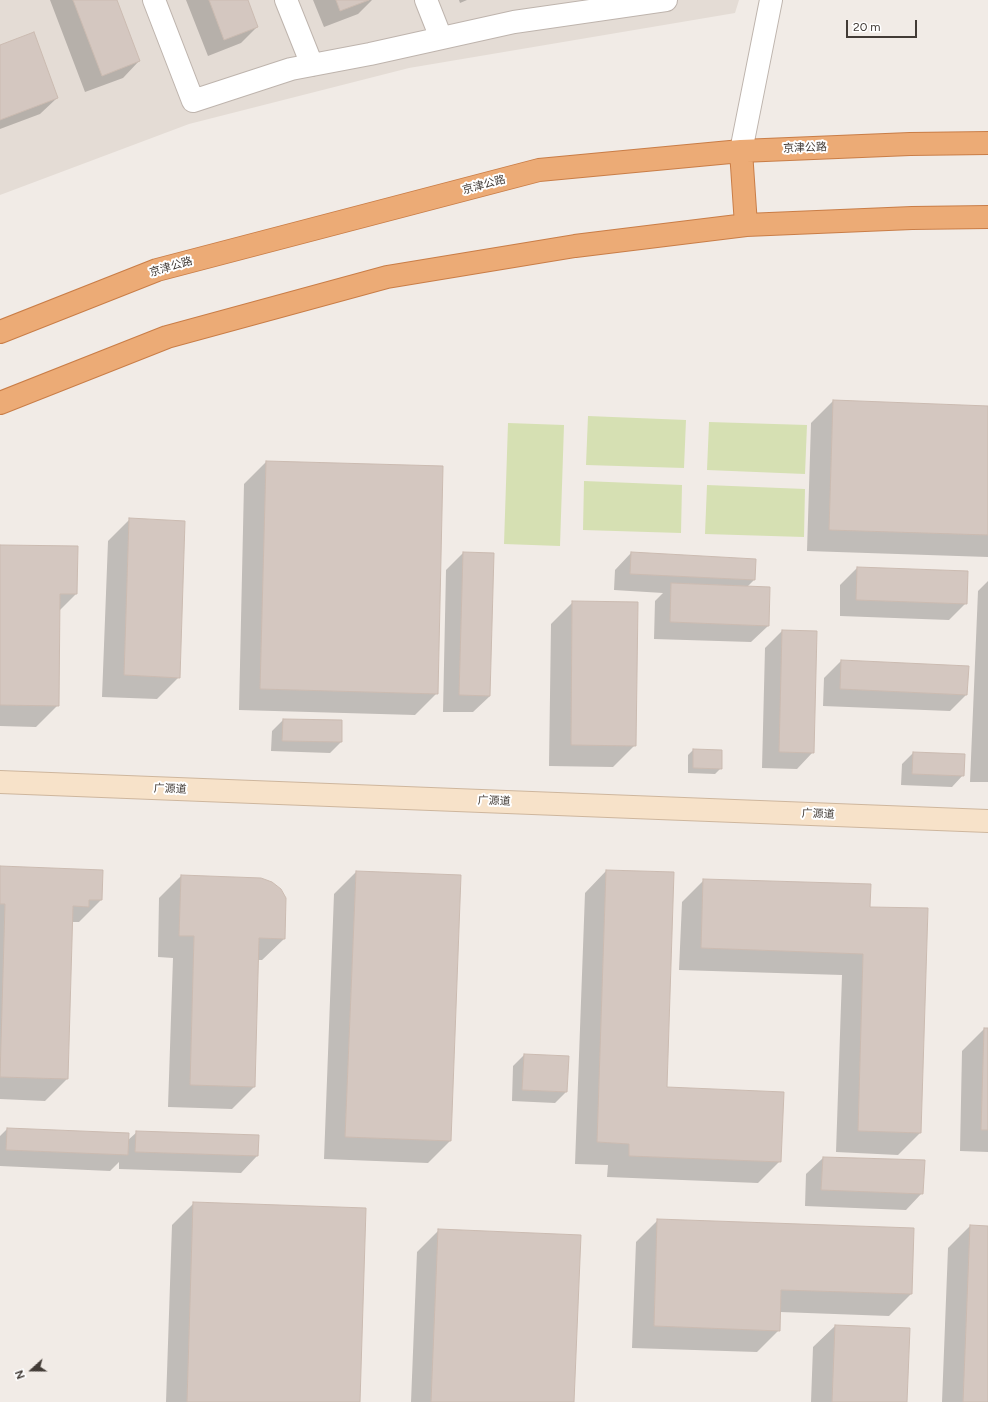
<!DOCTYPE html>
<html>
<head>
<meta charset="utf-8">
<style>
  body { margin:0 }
  #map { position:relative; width:988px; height:1402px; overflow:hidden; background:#f1ebe6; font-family:Figtree,sans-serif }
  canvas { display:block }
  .north { position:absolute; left:12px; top:1350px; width:40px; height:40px; -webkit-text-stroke:3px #fff; paint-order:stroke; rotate:249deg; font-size:11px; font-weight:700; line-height:16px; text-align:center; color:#423b36 }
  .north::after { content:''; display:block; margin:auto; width:14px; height:18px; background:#423b36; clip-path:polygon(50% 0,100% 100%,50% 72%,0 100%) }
  .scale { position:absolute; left:846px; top:20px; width:71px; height:18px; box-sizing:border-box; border:2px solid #423b36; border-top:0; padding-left:5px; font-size:12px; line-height:14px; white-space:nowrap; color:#423b36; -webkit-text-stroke:3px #fff; paint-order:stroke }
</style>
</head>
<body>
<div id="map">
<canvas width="988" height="1402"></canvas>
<div class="north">N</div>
<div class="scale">20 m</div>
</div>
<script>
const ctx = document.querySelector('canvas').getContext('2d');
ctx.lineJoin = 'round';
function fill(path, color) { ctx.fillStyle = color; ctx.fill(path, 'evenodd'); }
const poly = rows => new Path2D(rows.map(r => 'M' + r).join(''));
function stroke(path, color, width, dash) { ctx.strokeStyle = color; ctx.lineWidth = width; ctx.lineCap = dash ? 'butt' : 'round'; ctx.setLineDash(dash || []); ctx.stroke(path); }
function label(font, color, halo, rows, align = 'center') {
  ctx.font = font + ' Figtree,"Noto Sans SC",sans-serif'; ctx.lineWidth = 4; ctx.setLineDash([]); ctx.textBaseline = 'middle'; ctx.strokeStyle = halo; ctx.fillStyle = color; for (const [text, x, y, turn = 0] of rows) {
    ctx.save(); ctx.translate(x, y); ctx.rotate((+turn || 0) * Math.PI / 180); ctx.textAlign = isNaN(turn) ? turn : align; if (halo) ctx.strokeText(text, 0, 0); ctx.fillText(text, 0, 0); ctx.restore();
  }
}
fill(poly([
  [0,0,739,0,735,13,409,68,189,124,0,195]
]), '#e4dcd5');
fill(poly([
  [588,416,686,420,684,468,586,465],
  [709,422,807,425,805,474,707,470],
  [508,423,564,425,560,546,504,544],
  [584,481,682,485,681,533,583,530],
  [707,485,805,489,804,537,705,534]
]), '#d6e0b3');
fill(poly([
  [50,0,116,0,139,61,123,78,85,92],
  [186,0,247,0,257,27,241,43,208,56],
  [313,0,372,0,358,14,324,27],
  [459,0,467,0,460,3],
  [0,47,57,98,40,114,0,129],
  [833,401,988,407,988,557,807,551,811,423],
  [266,462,437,693,415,715,239,710,244,484],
  [130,519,179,677,157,699,102,697,108,541],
  [0,546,76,594,59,611,58,705,36,727,0,726],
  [463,553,490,696,473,712,443,712,446,570],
  [631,553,755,560,754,580,747,587,768,626,751,642,654,639,655,601,663,593,614,590,615,570],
  [857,568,966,603,949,620,840,616,840,585],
  [988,581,988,782,970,782,978,591],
  [573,602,635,745,613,767,549,766,551,624],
  [782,631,813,752,797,769,762,768,765,648],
  [841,661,966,695,950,711,823,706,824,678],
  [283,720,341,721,341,742,330,753,271,751,272,731],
  [693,750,721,768,715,774,688,773,688,755],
  [913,753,963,775,952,787,901,785,902,764],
  [0,867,101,900,79,922,72,922,67,1079,45,1101,0,1099],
  [606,871,666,1088,780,1161,758,1183,607,1177,608,1165,575,1164,585,893],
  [356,872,450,1141,428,1163,324,1159,334,894],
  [181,876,284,939,262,960,258,960,254,1087,232,1109,168,1107,173,958,158,957,159,898],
  [704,880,869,908,920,1133,898,1155,836,1152,842,975,679,970,682,902],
  [984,1029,988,1029,988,1152,960,1151,962,1051],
  [524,1055,566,1092,555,1103,512,1101,513,1066],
  [7,1129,127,1141,137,1132,258,1136,257,1156,241,1173,119,1169,119,1162,110,1171,0,1166,0,1136],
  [823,1158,922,1193,906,1210,805,1206,806,1174],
  [194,1203,359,1402,166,1402,172,1225],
  [658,1220,913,1229,911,1294,889,1316,780,1312,779,1330,757,1352,632,1348,636,1242],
  [970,1226,988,1227,988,1402,942,1402,948,1248],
  [439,1230,573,1402,411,1402,417,1252],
  [835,1326,906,1402,811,1402,813,1347]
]), '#0003');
const building = poly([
  [73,0,117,0,140,61,102,76,73,0],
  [209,0,248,0,258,27,224,40,209,0],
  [336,0,369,0,340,11,336,0],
  [34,32,58,98,0,120,0,45,34,32],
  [833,400,988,406,988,535,829,530,833,400],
  [266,461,443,466,438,694,260,689,266,461],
  [129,518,185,521,180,678,124,675,129,518],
  [0,545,78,546,77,594,60,594,59,706,0,705,0,545],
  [463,552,494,553,490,696,459,695,463,552],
  [631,552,756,559,755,580,630,574,631,552],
  [857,567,968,571,967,604,856,600,857,567],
  [671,583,770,587,769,626,670,622,671,583],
  [572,601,638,602,636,746,571,745,572,601],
  [782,630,817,631,814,753,779,752,782,630],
  [841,660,969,666,967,695,840,689,841,660],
  [283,719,342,720,342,742,282,741,283,719],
  [693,749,722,750,722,769,693,768,693,749],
  [913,752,965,754,964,776,912,774,913,752],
  [0,866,103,870,102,900,89,900,89,907,73,906,68,1079,0,1077,5,904,0,904,0,866],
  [606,870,674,872,667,1087,784,1092,781,1162,629,1156,629,1144,597,1142,606,870],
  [356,871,461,875,451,1141,345,1137,356,871],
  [181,875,261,878,272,882,281,889,286,898,285,939,259,938,255,1087,190,1085,194,936,179,936,181,875],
  [703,879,871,884,870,907,928,908,921,1133,858,1131,863,954,701,948,703,879],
  [984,1028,988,1028,988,1130,981,1130,984,1028],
  [524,1054,569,1056,567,1092,522,1090,524,1054],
  [7,1128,129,1133,128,1155,6,1150,7,1128],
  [136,1131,259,1135,258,1156,135,1152,136,1131],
  [823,1157,925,1160,923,1194,821,1190,823,1157],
  [193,1202,366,1208,360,1402,187,1402,193,1202],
  [657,1219,914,1228,912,1294,781,1290,780,1331,654,1326,657,1219],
  [970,1225,988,1226,988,1402,963,1402,970,1225],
  [438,1229,581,1235,574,1402,431,1402,438,1229],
  [835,1325,910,1328,907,1402,832,1402,835,1325]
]);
fill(building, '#d4c7c0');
stroke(building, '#cbbbb1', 1);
const street = poly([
  [154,0,193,101,291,69,370,54,514,22,666,0],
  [286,0,312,65],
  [426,0,441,38],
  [741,151,771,0]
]);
const secondary = poly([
  [0,782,988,821]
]);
const highway = poly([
  [741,151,746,225],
  [0,332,157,270,539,170,741,151,910,144,988,143],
  [0,403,167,337,387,277,575,246,746,225,912,218,988,217]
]);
stroke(street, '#beb4ad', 24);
stroke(secondary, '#ceb69d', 24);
stroke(highway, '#c97d47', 24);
stroke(street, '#fff', 22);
stroke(secondary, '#f7e2c9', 22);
stroke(highway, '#ecab76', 22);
label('11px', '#423b36', '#fff', [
  ["京津公路",805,148,-2],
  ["京津公路",484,185,-15],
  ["京津公路",171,267,-16],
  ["广源道",170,789,2],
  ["广源道",494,801,2],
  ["广源道",818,814,2]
]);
</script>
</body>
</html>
